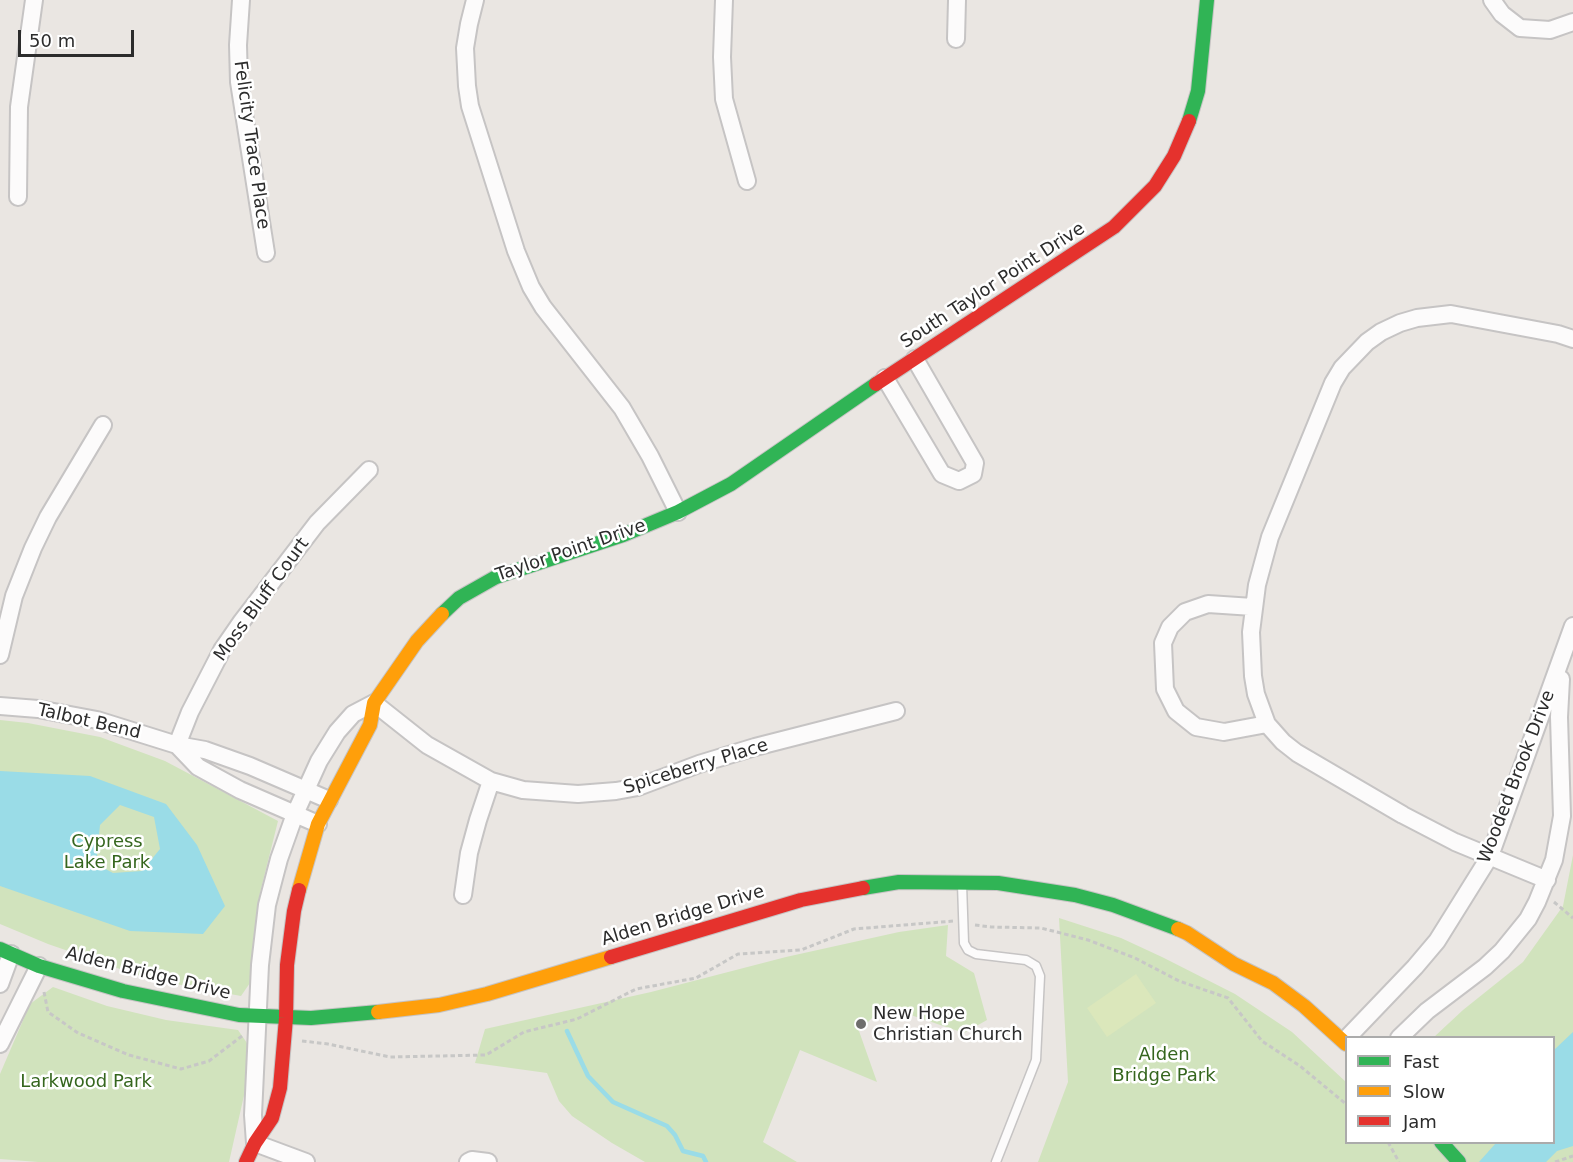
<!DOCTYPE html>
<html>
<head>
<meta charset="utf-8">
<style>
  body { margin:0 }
  #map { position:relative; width:1573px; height:1162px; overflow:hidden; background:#eae6e2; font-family:"DejaVu Sans",sans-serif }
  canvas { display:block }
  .legend { position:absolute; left:1345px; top:1036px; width:210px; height:108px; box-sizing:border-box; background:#fff; border:2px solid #ababab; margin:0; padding:8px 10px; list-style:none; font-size:18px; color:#2c2c2c }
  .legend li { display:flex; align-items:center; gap:12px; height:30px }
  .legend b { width:30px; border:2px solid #ababab }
  .scale { position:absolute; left:18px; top:30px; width:116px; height:27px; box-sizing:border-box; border:3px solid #2c2c2c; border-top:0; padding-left:8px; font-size:18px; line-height:21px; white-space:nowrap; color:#2c2c2c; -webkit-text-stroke:4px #fff; paint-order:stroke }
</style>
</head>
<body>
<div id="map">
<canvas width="1573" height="1162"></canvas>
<ul class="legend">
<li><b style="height:8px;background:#30b455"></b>Fast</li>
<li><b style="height:8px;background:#ff9f0a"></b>Slow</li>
<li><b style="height:8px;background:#e5322d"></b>Jam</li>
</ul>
<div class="scale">50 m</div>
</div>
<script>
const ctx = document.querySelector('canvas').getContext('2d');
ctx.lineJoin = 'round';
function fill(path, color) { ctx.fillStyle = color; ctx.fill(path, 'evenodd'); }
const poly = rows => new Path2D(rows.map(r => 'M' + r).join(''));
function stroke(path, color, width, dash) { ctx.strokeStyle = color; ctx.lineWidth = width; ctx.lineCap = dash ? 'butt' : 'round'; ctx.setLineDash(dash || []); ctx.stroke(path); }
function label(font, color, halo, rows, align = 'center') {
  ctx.font = font + ' "DejaVu Sans",sans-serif'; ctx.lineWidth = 5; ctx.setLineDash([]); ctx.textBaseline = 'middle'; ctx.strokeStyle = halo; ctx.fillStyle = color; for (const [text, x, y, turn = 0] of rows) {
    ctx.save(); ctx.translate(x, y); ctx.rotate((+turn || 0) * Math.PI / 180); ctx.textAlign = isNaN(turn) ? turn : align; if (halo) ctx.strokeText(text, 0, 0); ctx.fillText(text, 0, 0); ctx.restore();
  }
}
fill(poly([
  [0,720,28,723,100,737,165,761,278,821,260,893,254,934,252,980,241,996,149,979,48,944,0,924],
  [1573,855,1573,1162,1038,1162,1068,1082,1059,918,1121,938,1162,957,1235,994,1292,1032,1346,1082,1346,1142,1554,1142,1554,1038,1434,1037,1463,1010,1523,962,1563,906],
  [948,925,946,956,974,973,987,1020,964,1033,884,1006,859,1031,877,1082,800,1050,763,1142,797,1162,645,1162,612,1143,572,1116,559,1101,547,1073,475,1063,485,1029,651,992,786,957,899,932],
  [53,987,107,1006,166,1020,238,1030,249,1046,245,1091,229,1162,38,1162,0,1159,0,1074,30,1004]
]), '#d1e3bd');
fill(poly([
  [1136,974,1156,1003,1107,1037,1087,1008]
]), '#dbe7bb');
fill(poly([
  [0,771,90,776,166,804,197,845,225,906,203,934,130,931,0,886],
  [120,805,154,817,160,849,142,871,113,873,96,864,100,825],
  [1573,1032,1573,1146,1557,1151,1546,1162,1479,1162,1496,1143,1554,1142,1554,1050]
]), '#9adce7');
stroke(poly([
  [567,1031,588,1076,613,1102,667,1126,675,1135,683,1151,703,1156,706,1162]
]), '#9adce7', 4.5);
const lane = poly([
  [962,884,964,943,968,950,976,954,1026,960,1036,966,1040,976,1036,1060,996,1162]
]);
const street = poly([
  [241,0,238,45,239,82,266,253],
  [475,0,469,24,465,48,467,86,470,106,516,251,531,287,543,307,622,408,650,456,678,512],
  [724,0,722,57,724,99,747,181],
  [1492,0,1502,14,1520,28,1550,30,1573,22],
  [956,39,957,0],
  [18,197,19,107,34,0],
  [885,378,942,474,959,481,973,474,975,463,915,359],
  [1253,607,1208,604,1185,612,1170,627,1163,643,1165,689,1176,711,1196,727,1224,732,1267,724],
  [0,655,14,596,33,548,48,517,103,425],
  [0,706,38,709,97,720,177,745,205,750,250,766,329,800],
  [177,745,190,712,222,650,242,621,317,523,369,470],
  [177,745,198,767,240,790,318,824],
  [1547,880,1455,842,1403,815,1297,753,1283,742,1267,724,1256,694,1253,676,1251,632,1257,585,1270,537,1333,383,1342,368,1367,342,1381,332,1400,323,1417,318,1451,314,1558,334,1573,339],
  [463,895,469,853,478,820,491,781],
  [0,984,11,954],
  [1347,1038,1415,967,1437,941,1490,856,1573,626],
  [1399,1038,1427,1011,1485,967,1502,951,1528,919,1537,902,1554,860,1562,816,1559,717,1561,679],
  [0,1044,39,966],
  [306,1162,255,1143,253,1115,260,965,267,905,279,859,295,814,319,761,337,732,353,714,374,703,427,745,491,781,523,790,578,794,616,791,638,787,699,764,755,747,896,711],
  [468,1162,472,1160,488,1162]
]);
const fast = poly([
  [1189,121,1198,91,1207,0],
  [442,614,459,598,496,577,623,535,678,512,731,484,876,384],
  [863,888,899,882,998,883,1075,895,1113,905,1178,929],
  [0,949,39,966,123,991,239,1015,311,1018,378,1012],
  [1441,1142,1459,1162]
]);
const slow = poly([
  [299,890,318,824,370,725,374,703,417,641,442,614],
  [1178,929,1187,933,1234,964,1273,983,1304,1006,1346,1044],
  [378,1012,439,1005,487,994,611,957]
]);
const jam = poly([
  [876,384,1114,227,1155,186,1174,156,1189,121],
  [611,957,801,900,863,888],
  [246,1162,255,1143,272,1118,280,1088,286,1018,287,965,294,911,299,890]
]);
stroke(lane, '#c6c4c4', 11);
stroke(street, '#c6c4c4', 20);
stroke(fast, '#c6c4c4', 16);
stroke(slow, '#c6c4c4', 16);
stroke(jam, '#c6c4c4', 16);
stroke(poly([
  [1554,902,1573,918],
  [975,925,991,927,1041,928,1088,940,1135,958,1179,981,1228,998,1262,1041,1300,1066,1346,1104],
  [44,992,48,1012,78,1033,129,1055,181,1069,209,1061,242,1036],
  [302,1041,328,1044,390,1057,486,1055,524,1032,577,1019,636,989,696,978,738,954,801,950,854,929,954,921],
  [1388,1142,1399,1162],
  [1555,1162,1573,1156]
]), '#c7c7c6', 3, [4.5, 3]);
stroke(lane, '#fcfbfb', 8);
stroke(street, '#fcfbfb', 16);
stroke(fast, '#30b455', 14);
stroke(slow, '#ff9f0a', 14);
stroke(jam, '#e5322d', 14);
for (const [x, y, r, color] of [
  [861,1024,6,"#6e6d6c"]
]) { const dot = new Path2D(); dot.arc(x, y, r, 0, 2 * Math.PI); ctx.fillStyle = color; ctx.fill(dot); stroke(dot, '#fff', 2); }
label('18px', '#2c2c2c', '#fff', [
  ["Felicity Trace Place",251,145,82],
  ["South Taylor Point Drive",993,286,-33],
  ["Taylor Point Drive",571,551,-19],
  ["Moss Bluff Court",262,600,-54],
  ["Talbot Bend",89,722,13],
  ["Spiceberry Place",696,767,-17],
  ["Wooded Brook Drive",1517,777,-69],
  ["Alden Bridge Drive",683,916,-17],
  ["Alden Bridge Drive",148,974,14]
]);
label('18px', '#35661e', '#fff', [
  ["Cypress",107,842],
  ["Lake Park",107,863],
  ["Alden",1164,1055],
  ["Bridge Park",1164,1076],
  ["Larkwood Park",86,1082]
]);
label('18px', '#2c2c2c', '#fff', [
  ["New Hope",873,1014],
  ["Christian Church",873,1035]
], 'left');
</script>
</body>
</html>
